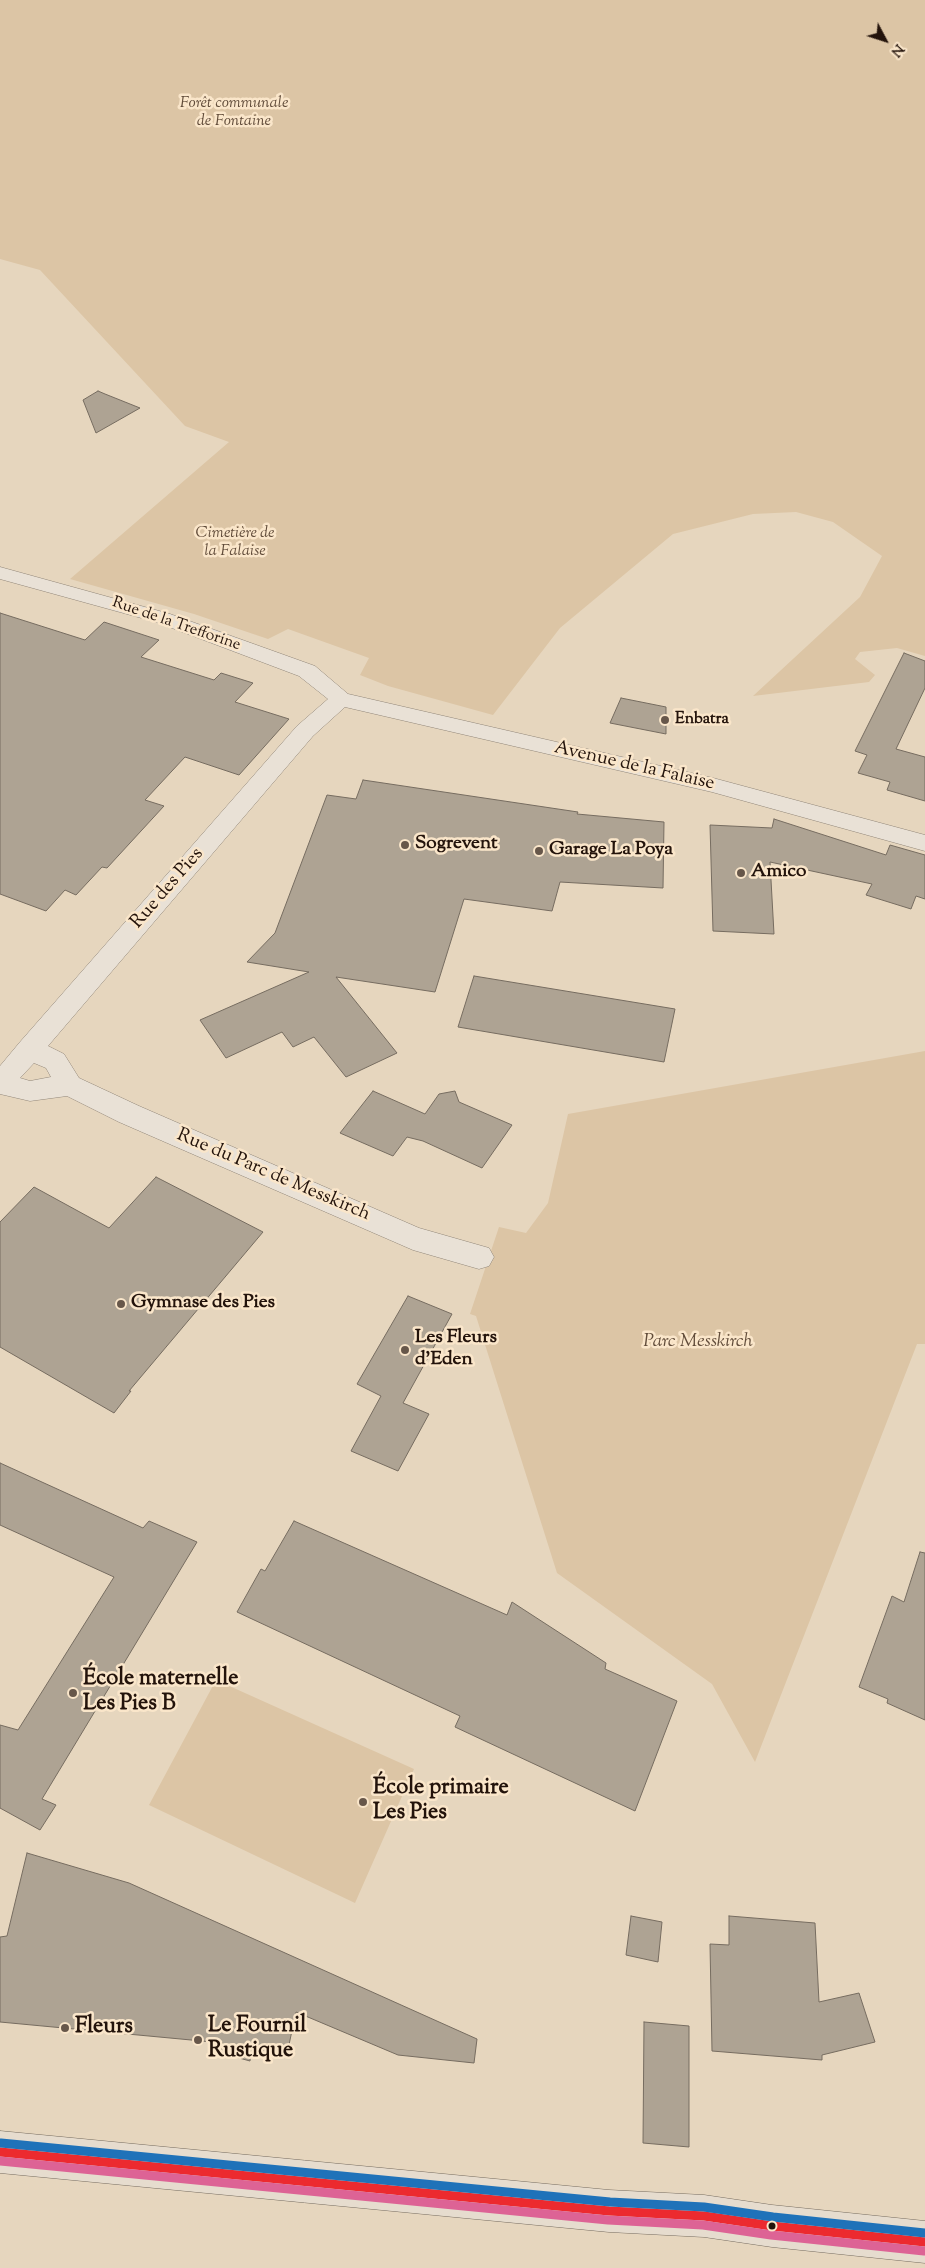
<!DOCTYPE html>
<html>
<head>
<meta charset="utf-8">
<style>
  body { margin:0 }
  #map { position:relative; width:925px; height:2268px; overflow:hidden; background:#e6d6be; font-family:"Sorts Mill Goudy",serif }
  canvas { display:block }
  .north { position:absolute; left:860px; top:15px; width:50px; height:50px; -webkit-text-stroke:4px #fae6ca; paint-order:stroke; rotate:130deg; font-size:14px; font-weight:700; line-height:20px; text-align:center; color:#23130b }
  .north::after { content:''; display:block; margin:auto; width:18px; height:22px; background:#23130b; clip-path:polygon(50% 0,100% 100%,50% 72%,0 100%) }
</style>
</head>
<body>
<div id="map">
<canvas width="925" height="2268"></canvas>
<div class="north">N</div>
</div>
<script>
const ctx = document.querySelector('canvas').getContext('2d');
ctx.lineJoin = 'round';
function fill(path, color) { ctx.fillStyle = color; ctx.fill(path, 'evenodd'); }
const poly = rows => new Path2D(rows.map(r => 'M' + r).join(''));
function stroke(path, color, width, dash) { ctx.strokeStyle = color; ctx.lineWidth = width; ctx.lineCap = dash ? 'butt' : 'round'; ctx.setLineDash(dash || []); ctx.stroke(path); }
function label(font, color, halo, rows, align = 'center') {
  ctx.font = font + ' "Sorts Mill Goudy",serif'; ctx.lineWidth = 5; ctx.setLineDash([]); ctx.textBaseline = 'middle'; ctx.strokeStyle = halo; ctx.fillStyle = color; for (const [text, x, y, turn = 0] of rows) {
    ctx.save(); ctx.translate(x, y); ctx.rotate((+turn || 0) * Math.PI / 180); ctx.textAlign = isNaN(turn) ? turn : align; if (halo) ctx.strokeText(text, 0, 0); ctx.fillText(text, 0, 0); ctx.restore();
  }
}
fill(poly([
  [0,0,925,0,925,656,897,648,860,652,855,659,875,675,869,682,753,696,860,597,882,556,833,522,796,512,753,514,673,534,560,628,493,715,388,686,360,675,369,658,288,629,268,639,194,614,70,579,229,442,185,426,40,270,0,259],
  [925,1051,925,1344,917,1344,755,1762,712,1684,557,1573,476,1316,470,1314,499,1227,526,1233,548,1203,568,1114],
  [216,1680,414,1769,355,1903,149,1805]
]), '#dcc5a5');
const building = poly([
  [98,391,105,394,140,408,96,433,83,400,98,391],
  [0,613,85,640,104,622,159,640,141,657,214,680,221,673,253,683,235,702,289,719,239,775,185,757,145,800,164,806,107,868,102,867,76,895,65,890,46,911,0,894,0,613],
  [904,653,925,661,925,688,896,749,925,757,925,801,887,790,890,782,858,773,867,755,855,751,904,653],
  [621,698,666,707,666,734,610,723,621,698],
  [363,780,578,812,577,814,664,822,663,888,560,882,552,911,464,899,435,992,336,977,397,1053,346,1077,314,1037,293,1047,282,1032,226,1058,200,1020,309,972,247,962,275,933,327,795,356,799,363,780],
  [774,819,886,855,890,845,925,855,925,899,916,896,911,909,866,895,872,884,770,862,774,934,713,931,710,825,772,828,774,819],
  [474,976,675,1009,664,1062,458,1027,474,976],
  [373,1091,425,1114,439,1094,455,1091,459,1102,512,1125,482,1168,423,1141,407,1137,393,1156,340,1133,373,1091],
  [156,1177,263,1232,129,1391,131,1391,114,1413,0,1347,0,1222,34,1187,109,1228,156,1177],
  [408,1296,452,1314,403,1403,429,1414,398,1471,351,1451,381,1396,357,1384,408,1296],
  [0,1463,143,1528,149,1521,197,1542,42,1799,56,1805,40,1830,0,1808,0,1725,18,1730,114,1577,0,1525,0,1463],
  [294,1521,507,1615,512,1602,606,1663,605,1669,677,1701,635,1811,455,1727,460,1716,237,1612,261,1569,265,1571,294,1521],
  [920,1552,925,1553,925,1720,887,1703,888,1699,859,1687,892,1596,904,1602,920,1552],
  [27,1853,129,1883,477,2039,474,2063,398,2055,296,2012,287,2054,251,2049,250,2061,221,2053,223,2043,0,2022,0,1937,7,1936,27,1853],
  [631,1916,662,1922,658,1962,626,1955,631,1916],
  [729,1916,815,1923,819,2002,859,1993,875,2042,822,2055,822,2060,712,2051,710,1944,729,1945,729,1916],
  [644,2022,689,2026,689,2147,643,2143,644,2022]
]);
fill(building, '#aea393');
stroke(building, '#766c60', 1);
const minor = poly([
  [0,567,170,614,315,666,348,694,713,778,925,835,925,851,712,792,345,707,313,736,48,1046,64,1054,79,1078,139,1106,419,1228,489,1248,494,1257,489,1266,479,1269,413,1250,119,1122,67,1096,30,1101,0,1094,0,1066,20,1042,297,726,328,699,299,676,156,622,0,579,0,567],
  [34,1063,46,1068,51,1077,30,1081,20,1078,34,1063]
]);
const major = poly([
  [0,2131,609,2190,704,2195,772,2205,925,2221,925,2263,772,2247,704,2237,609,2232,0,2173,0,2131]
]);
stroke(minor, '#918679', 1);
stroke(major, '#766c60', 1);
fill(minor, '#e9e1d6');
fill(major, '#e6dcce');
stroke(poly([
  [0,2152,609,2211,704,2216,772,2226,925,2242]
]), '#ec2a2f', 9);
stroke(poly([
  [0,2161,608,2220,703,2225,771,2235,924,2251]
]), '#dd6395', 9);
stroke(poly([
  [1,2143,610,2202,704,2207,773,2217,925,2233]
]), '#1f72b9', 9);
for (const [x, y, r, color] of [
  [665,720,5,"#67574a"],
  [405,845,5,"#67574a"],
  [539,851,5,"#67574a"],
  [741,873,5,"#67574a"],
  [121,1304,5,"#67574a"],
  [405,1350,5,"#67574a"],
  [73,1693,5,"#67574a"],
  [363,1802,5,"#67574a"],
  [65,2028,5,"#67574a"],
  [198,2040,5,"#67574a"],
  [772,2226,4.5,"#23130b"]
]) { const dot = new Path2D(); dot.arc(x, y, r, 0, 2 * Math.PI); ctx.fillStyle = color; ctx.fill(dot); stroke(dot, '#fae6ca', 2); }
label('italic 16px', '#614c3a', '#fae6ca', [
  ["Forêt communale",234,104],
  ["de Fontaine",234,122],
  ["Cimetière de",235,534],
  ["la Falaise",235,552]
]);
label('16px', '#23130b', '#fae6ca', [
  ["Rue de la Trefforine",176,625,19]
]);
label('bold 16px', '#23130b', '#fae6ca', [
  ["Enbatra",675,720]
], 'left');
label('19px', '#23130b', '#fae6ca', [
  ["Avenue de la Falaise",634,767,13],
  ["Rue des Pies",168,889,-49],
  ["Rue du Parc de Messkirch",273,1176,23]
]);
label('bold 19px', '#23130b', '#fae6ca', [
  ["Sogrevent",415,845],
  ["Garage La Poya",549,851],
  ["Amico",751,873],
  ["Gymnase des Pies",131,1304],
  ["Les Fleurs",415,1339],
  ["d'Eden",415,1361]
], 'left');
label('italic 19px', '#614c3a', '#fae6ca', [
  ["Parc Messkirch",698,1343]
]);
label('bold 22px', '#23130b', '#fae6ca', [
  ["École maternelle",83,1680],
  ["Les Pies B",83,1705],
  ["École primaire",373,1789],
  ["Les Pies",373,1814],
  ["Le Fournil",208,2027],
  ["Rustique",208,2052],
  ["Fleurs",75,2028]
], 'left');
</script>
</body>
</html>
